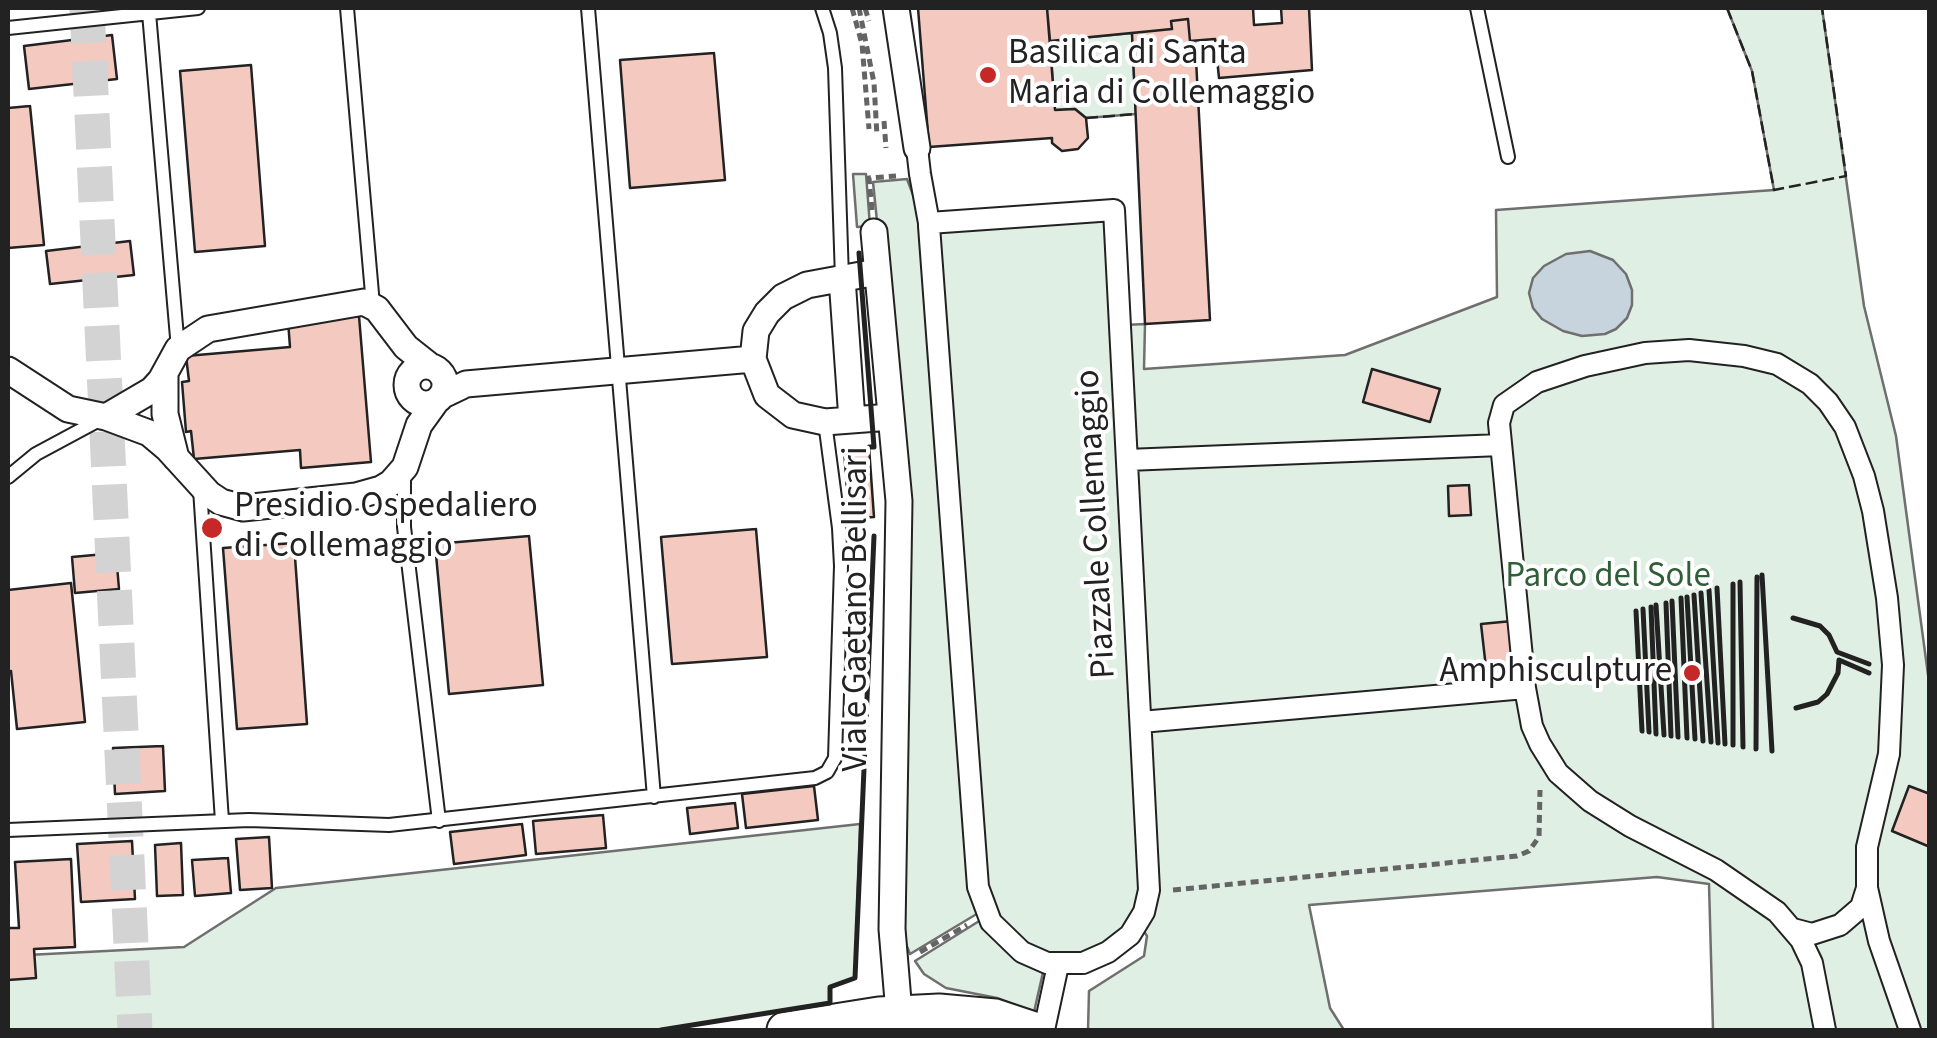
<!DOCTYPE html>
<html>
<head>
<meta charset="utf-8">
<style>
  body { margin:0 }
  #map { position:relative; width:1937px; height:1038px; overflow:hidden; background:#fff; font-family:"Source Sans 3",sans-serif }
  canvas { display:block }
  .frame { position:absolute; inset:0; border:10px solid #222; pointer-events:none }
</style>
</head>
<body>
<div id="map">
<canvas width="1937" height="1038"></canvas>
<div class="frame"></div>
</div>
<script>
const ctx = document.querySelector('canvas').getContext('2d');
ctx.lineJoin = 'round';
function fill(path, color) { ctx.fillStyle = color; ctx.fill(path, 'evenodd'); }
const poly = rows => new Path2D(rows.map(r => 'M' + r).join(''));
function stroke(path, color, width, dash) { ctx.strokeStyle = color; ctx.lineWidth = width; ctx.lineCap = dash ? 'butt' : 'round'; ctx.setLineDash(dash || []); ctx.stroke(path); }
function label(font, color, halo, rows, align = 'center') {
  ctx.font = font + ' "Source Sans 3",sans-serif'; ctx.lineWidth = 8; ctx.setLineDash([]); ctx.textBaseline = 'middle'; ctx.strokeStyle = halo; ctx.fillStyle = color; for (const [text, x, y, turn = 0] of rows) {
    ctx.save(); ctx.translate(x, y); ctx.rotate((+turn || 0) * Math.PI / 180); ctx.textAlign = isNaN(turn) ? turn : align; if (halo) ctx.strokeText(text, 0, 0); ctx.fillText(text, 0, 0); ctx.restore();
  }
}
const green = poly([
  [1727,8,1822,8,1864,306,1896,436,1929,682,1929,1030,1713,1030,1709,884,1657,877,1309,905,1330,1008,1344,1030,1088,1030,1089,991,1144,956,1147,936,1143,930,1124,325,1145,324,1144,369,1345,355,1497,297,1496,210,1774,190,1752,71,1727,8],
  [1132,33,1136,114,1086,118,1075,109,1055,110,1050,41,1132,33],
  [853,174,866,174,870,226,857,227,853,174],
  [907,179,924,224,980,912,910,954,904,939,878,231,873,182,907,179],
  [1109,216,1145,884,1140,909,1106,947,1060,959,1010,937,984,894,935,229,1109,216],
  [860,824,855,978,831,987,830,1003,661,1030,8,1030,8,956,184,947,276,888,860,824],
  [984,918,1044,968,1034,1012,997,998,946,988,924,974,915,961,984,918]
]);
fill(green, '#e0efe3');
stroke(green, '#6f6f6f', 2.5);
const water = poly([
  [1590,251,1613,260,1626,274,1632,290,1632,305,1627,318,1616,329,1605,334,1582,336,1563,331,1542,319,1533,308,1529,293,1533,278,1544,266,1566,254,1590,251]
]);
fill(water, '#c7d3dd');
stroke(water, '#6f6f6f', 2.5);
const building = poly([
  [918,8,1047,8,1055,110,1075,109,1086,118,1088,138,1078,149,1062,151,1052,143,1052,138,929,147,918,8],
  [1047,8,1253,8,1254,25,1282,23,1281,8,1309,8,1312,70,1219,78,1215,39,1190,41,1188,19,1171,21,1172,29,1050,41,1047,8],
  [1188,19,1190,41,1195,41,1210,320,1145,324,1132,33,1172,29,1171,21,1188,19],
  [112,35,117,79,29,89,24,46,112,35],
  [714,53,725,180,630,188,620,60,714,53],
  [251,65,265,246,195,252,180,71,251,65],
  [30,106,44,245,8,248,8,108,30,106],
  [130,241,134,275,50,284,46,251,130,241],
  [359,316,371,462,301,468,300,450,194,459,191,431,186,432,182,382,189,381,186,356,290,347,288,321,359,316],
  [1372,369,1440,389,1430,422,1363,402,1372,369],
  [869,447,874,517,849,519,844,449,869,447],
  [1469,485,1471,515,1449,516,1448,486,1469,485],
  [756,529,767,657,672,664,661,537,756,529],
  [529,536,543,685,449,694,435,544,529,536],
  [294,543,307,724,237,729,223,548,294,543],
  [116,553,119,589,75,593,72,557,116,553],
  [71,583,85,722,17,729,11,671,8,672,8,590,71,583],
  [1512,621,1516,665,1486,668,1481,624,1512,621],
  [163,746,165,791,115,794,113,748,163,746],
  [814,786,818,820,746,828,742,794,814,786],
  [1909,786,1930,794,1930,847,1892,831,1909,786],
  [735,803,738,828,690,834,687,808,735,803],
  [603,815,606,848,536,854,533,821,603,815],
  [522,824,526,855,454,864,450,832,522,824],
  [269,837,272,888,240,890,236,839,269,837],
  [132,841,135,899,81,902,77,844,132,841],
  [181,843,183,895,157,896,155,845,181,843],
  [228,858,231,893,195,896,192,860,228,858],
  [71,859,75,947,34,949,36,978,8,980,8,928,19,928,15,862,71,859]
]);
fill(building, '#f3c9c0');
stroke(building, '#222', 2.5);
stroke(poly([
  [87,8,135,1030]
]), '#d3d3d3', 35, [35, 18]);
const service = poly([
  [347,8,373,305],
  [588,8,654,797],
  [822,8,830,33,835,68,842,278],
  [1477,8,1508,157],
  [149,13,178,349],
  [8,28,198,8],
  [404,471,404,527,439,821],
  [8,477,36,454,103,418],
  [200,489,222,821],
  [8,830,249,820,389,825,815,778,827,772,835,758,841,566,839,528,825,422]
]);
const pedestrian = poly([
  [917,148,920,174,929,223,929,226,978,887,991,922,1022,952,1047,963,1083,963,1108,952,1130,935,1144,912,1149,890,1114,210,929,223],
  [1127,460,1501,445],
  [1141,722,1525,688],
  [1793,929,1812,934,1840,925,1861,907,1867,888],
  [1044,1030,1058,965],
  [1825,1030,1812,963,1801,940,1777,912,1716,870,1630,826,1590,801,1558,773,1540,744,1532,726,1525,688,1499,423,1504,405,1537,382,1585,366,1645,353,1689,350,1744,356,1777,364,1810,384,1828,402,1845,427,1864,476,1873,511,1887,598,1893,665,1889,754,1867,847,1867,888,1879,941,1910,1030]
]);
const minor = poly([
  [896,8,917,148],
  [874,232,899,501,892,929,899,1013],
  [877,272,807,285,783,297,767,313,756,331,753,359,767,395,793,415,825,422,891,417],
  [842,278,852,420],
  '407 385a19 19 0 1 1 38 0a19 19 0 1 1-38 0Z',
  [8,370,68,409,106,417,149,433,168,449,209,494,221,502,243,508,356,496,381,489,391,483,405,467,419,425,437,400],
  [165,374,165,414,176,458],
  [441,396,466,384,753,359],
  [106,417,152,390,161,380,178,349,208,329,364,302,377,309,406,347,430,366]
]);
const secondary = poly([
  [785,1030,879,1015,939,1012,995,1017,1034,1030]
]);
stroke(service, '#222', 16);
stroke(pedestrian, '#222', 24);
stroke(minor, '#222', 29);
stroke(secondary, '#222', 39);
stroke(poly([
  [852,8,862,44,869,129],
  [859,8,874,83,877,136],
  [865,8,869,21],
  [884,121,886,148],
  [872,210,869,178,896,176],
  [1173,890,1517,856,1529,851,1539,837,1540,790],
  [920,952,967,925]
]), '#646464', 5, [8, 5]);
stroke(service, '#fff', 12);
stroke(pedestrian, '#fff', 20);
stroke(minor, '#fff', 25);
stroke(secondary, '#fff', 35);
stroke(poly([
  [1727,8,1752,71,1774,190,1846,176,1822,8],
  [1086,118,1136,114]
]), '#222', 2.5, [12, 5]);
stroke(poly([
  [859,253,874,447,869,447],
  [1762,575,1772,751],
  [1740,582,1743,747],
  [1717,588,1725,744],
  [1709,590,1718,743],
  [1701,593,1711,742],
  [1694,595,1703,741],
  [1687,597,1695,739],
  [1681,598,1687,738],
  [1672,601,1678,737],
  [1666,603,1671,736],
  [1656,605,1664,735],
  [1651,607,1656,734],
  [1643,609,1649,732],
  [1636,611,1642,731],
  [1793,618,1820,626,1829,635,1837,652,1869,664],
  [1796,708,1818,702,1827,694,1838,673,1839,660,1869,673],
  [1733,745,1733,584],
  [1756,749,1757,577],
  [661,1030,830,1003,830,987,855,978,874,536]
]), '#222', 5);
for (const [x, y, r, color] of [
  [988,75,10,"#c62828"],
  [212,528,12,"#c62828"],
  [1692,673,10,"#c62828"]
]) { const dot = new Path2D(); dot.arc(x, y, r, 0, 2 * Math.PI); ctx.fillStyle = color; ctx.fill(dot); stroke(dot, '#fff', 4); }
label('35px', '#222', '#fff', [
  ["Basilica di Santa",1008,55],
  ["Maria di Collemaggio",1008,95],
  ["Presidio Ospedaliero",234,508],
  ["di Collemaggio",234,548],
  ["Amphisculpture",1672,673,"right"]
], 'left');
label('35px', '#222', '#fff', [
  ["Piazzale Collemaggio",1098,524,-93],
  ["Viale Gaetano Bellisari",858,609,-90]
]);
label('35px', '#2f5e38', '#fff', [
  ["Parco del Sole",1608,578]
]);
</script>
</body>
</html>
